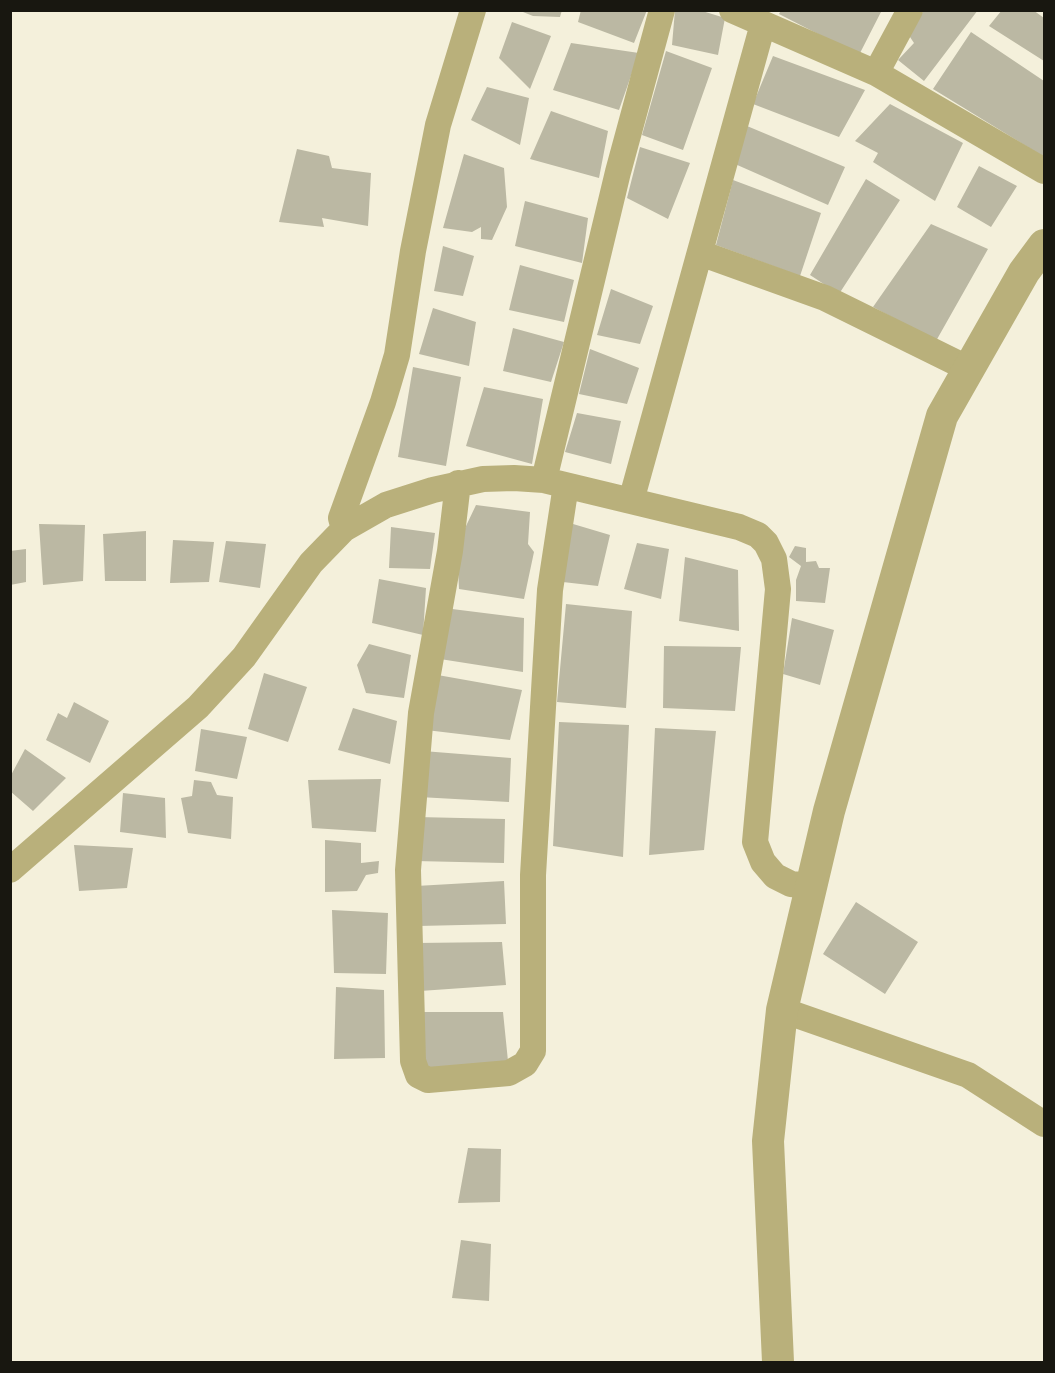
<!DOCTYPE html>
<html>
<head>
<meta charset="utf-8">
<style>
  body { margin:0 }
  #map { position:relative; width:1055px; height:1373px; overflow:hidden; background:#f4f0db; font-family:Jost,sans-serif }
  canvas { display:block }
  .frame { position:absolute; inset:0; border:12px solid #181710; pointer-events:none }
</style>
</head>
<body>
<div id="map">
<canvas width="1055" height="1373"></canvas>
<div class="frame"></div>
</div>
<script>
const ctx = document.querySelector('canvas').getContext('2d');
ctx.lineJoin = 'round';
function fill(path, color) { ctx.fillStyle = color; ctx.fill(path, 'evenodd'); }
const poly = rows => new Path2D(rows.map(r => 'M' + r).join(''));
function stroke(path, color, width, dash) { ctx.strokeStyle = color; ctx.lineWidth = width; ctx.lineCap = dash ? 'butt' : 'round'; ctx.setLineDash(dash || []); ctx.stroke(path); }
fill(poly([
  [518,10,562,10,560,17,533,16],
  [581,10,647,10,634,43,578,22],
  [675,10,699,10,725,18,718,55,672,45],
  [781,10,882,10,859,55,779,14],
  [924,10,978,10,924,81,898,60,914,43,908,34],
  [1002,10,1033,10,1044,18,1044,61,989,26],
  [512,22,551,36,530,89,499,58],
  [971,32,1044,81,1044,157,933,89],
  [571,43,639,53,619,110,553,90],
  [666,51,712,68,683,150,642,135],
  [773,56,865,90,839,137,753,104],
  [487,87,529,98,520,145,471,120],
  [890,104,963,143,935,201,873,162,878,153,855,141],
  [551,111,608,131,599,178,530,159],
  [747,126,845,167,828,205,735,164],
  [640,147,690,163,668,219,627,198],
  [297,149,329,156,332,168,371,173,368,226,322,218,324,227,279,222],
  [464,154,504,168,507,207,492,240,481,239,481,227,472,232,443,228],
  [979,166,1017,186,991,227,957,207],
  [866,179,900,200,839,294,810,275],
  [733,180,821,213,800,276,716,245],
  [525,201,588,218,582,263,515,246],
  [931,224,988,249,936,341,873,307],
  [443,246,474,256,463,296,434,291],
  [520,265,574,280,564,322,509,310],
  [611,289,653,306,640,344,597,335],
  [433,308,476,322,469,366,419,354],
  [513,328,564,342,551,382,503,371],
  [590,349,639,368,627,404,579,394],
  [413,367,461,377,446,466,398,457],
  [484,387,543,399,532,464,466,446],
  [577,413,621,421,611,464,565,452],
  [476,505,530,512,528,544,534,552,524,599,459,589,457,545],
  [563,521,610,535,598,586,554,581],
  [39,524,85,525,83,581,43,585],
  [391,527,435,533,430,569,389,568],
  [146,531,146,581,105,581,103,534],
  [173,540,214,542,209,582,170,583],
  [226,541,266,544,260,588,219,582],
  [637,543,669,549,661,599,624,589],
  [795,546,806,548,806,562,816,561,819,568,830,568,825,603,796,601,796,580,801,566,789,557],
  [26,549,26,582,10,585,10,551],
  [685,557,738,570,739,631,679,621],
  [379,579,426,588,423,635,372,623],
  [566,604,632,611,626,708,557,702],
  [444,608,524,618,523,672,440,659],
  [792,618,834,630,820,685,783,674],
  [369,644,411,655,404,698,366,693,357,665],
  [664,646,741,647,735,711,663,708],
  [264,673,307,687,288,742,248,729],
  [432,674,522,690,510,740,426,730],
  [74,702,109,721,90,763,46,740,58,713,67,718],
  [353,708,397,721,390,764,338,750],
  [559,722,629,725,623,857,553,846],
  [655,728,716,731,704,850,649,855],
  [201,729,247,737,237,779,195,771],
  [25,749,66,778,33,811,10,791,10,777],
  [423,751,511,758,509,802,419,797],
  [381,779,376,832,312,828,308,780],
  [194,780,211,782,217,795,233,797,231,839,188,833,181,798,192,796],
  [123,793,165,798,166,838,120,832],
  [417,817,505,819,504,863,415,861],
  [325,840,361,843,361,863,379,861,378,873,366,875,357,891,325,892],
  [74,845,133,848,127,888,79,891],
  [504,881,506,924,418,926,416,886],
  [856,902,918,942,885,994,823,954],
  [332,910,388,913,386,974,334,973],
  [502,942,506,985,420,991,416,943],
  [336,987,384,990,385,1058,334,1059],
  [417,1012,503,1012,509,1071,420,1073],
  [468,1148,501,1149,500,1202,458,1203],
  [461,1240,491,1244,489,1301,452,1298]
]), '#bbb8a3');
stroke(poly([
  [732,10,876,73,1044,171],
  [876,73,910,10],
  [700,253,825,298,969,369],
  [544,480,618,172,662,10],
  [458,483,450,551,421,713,408,870,413,1061,418,1075,428,1080,509,1073,525,1064,533,1051,533,875,550,590,566,485],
  [631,501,763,24],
  [344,529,341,518,383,402,397,355,413,251,438,125,473,10],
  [10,870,198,707,244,657,311,563,344,529,386,505,433,490,483,479,514,478,544,480,739,527,758,535,766,543,774,559,778,589,755,842,763,862,775,876,791,884,811,886],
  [782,1010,968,1075,1044,1124]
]), '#b9b07b', 26);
stroke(poly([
  [778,1362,768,1141,782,1010,829,811,942,416,1024,272,1044,245]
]), '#b9b07b', 32);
</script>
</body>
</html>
